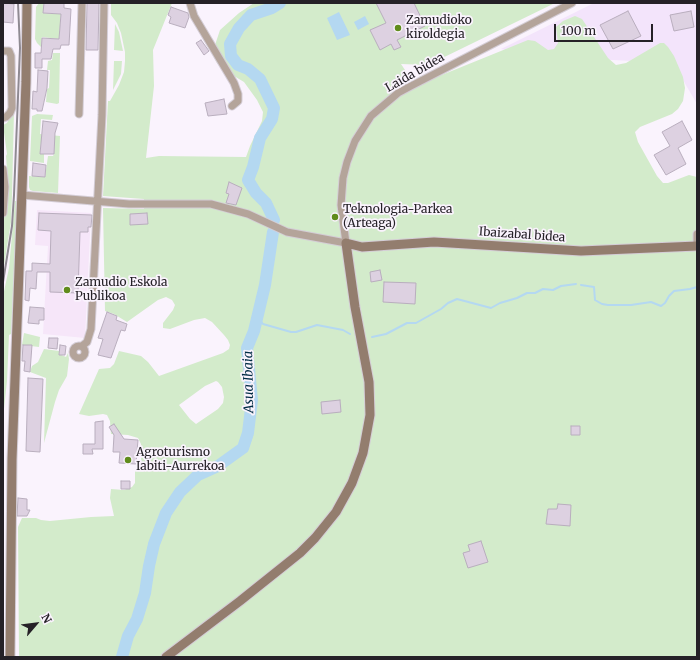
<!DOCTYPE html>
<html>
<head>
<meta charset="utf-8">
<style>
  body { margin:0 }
  #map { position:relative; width:700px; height:660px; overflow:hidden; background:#faf3fd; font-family:Merriweather,serif }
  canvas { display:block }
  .frame { position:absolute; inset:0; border:4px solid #252127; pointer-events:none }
  .north { position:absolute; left:16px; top:604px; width:40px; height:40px; -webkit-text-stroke:3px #faf3fd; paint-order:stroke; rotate:62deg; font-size:11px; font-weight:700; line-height:16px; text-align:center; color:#252127 }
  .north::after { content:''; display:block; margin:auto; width:14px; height:18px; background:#252127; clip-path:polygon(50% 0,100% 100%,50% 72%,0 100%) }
  .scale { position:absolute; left:554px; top:24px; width:99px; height:18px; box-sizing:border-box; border:2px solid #252127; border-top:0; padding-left:5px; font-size:12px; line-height:14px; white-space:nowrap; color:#252127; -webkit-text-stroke:3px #faf3fd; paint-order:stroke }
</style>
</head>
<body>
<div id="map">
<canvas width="700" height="660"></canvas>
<div class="frame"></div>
<div class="north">N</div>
<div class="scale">100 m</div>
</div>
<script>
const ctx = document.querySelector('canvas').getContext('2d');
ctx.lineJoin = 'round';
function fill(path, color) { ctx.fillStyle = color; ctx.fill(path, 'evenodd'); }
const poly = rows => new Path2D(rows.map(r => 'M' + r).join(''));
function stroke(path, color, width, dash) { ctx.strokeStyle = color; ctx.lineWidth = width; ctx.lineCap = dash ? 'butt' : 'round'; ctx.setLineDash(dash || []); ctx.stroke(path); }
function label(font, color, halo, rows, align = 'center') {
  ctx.font = font + ' Merriweather,serif'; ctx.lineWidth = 3.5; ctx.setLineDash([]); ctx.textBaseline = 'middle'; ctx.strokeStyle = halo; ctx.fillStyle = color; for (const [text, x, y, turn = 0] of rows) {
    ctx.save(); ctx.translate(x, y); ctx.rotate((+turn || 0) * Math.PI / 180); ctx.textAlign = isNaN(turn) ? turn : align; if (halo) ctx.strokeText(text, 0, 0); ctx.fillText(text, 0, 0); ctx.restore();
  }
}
fill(poly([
  [594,3,697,3,697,104,673,63,532,56,501,49]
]), '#f3e4fb');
fill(poly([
  [37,210,91,213,85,338,43,334,48,246,35,245]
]), '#f6e6f9');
fill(poly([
  [39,3,44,3,43,13,61,14,59,39,42,37,41,47,37,43,35,39,36,7],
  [111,3,172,3,153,50,154,86,146,158,159,156,246,157,250,146,262,121,263,112,257,100,244,82,224,70,217,63,214,57,215,45,220,30,239,13,254,3,555,3,428,65,401,64,413,82,422,83,528,40,535,41,548,50,554,49,558,43,556,27,563,21,575,16,582,19,608,58,616,65,626,63,660,43,664,43,668,47,674,56,683,77,685,88,683,101,678,109,672,114,640,127,635,132,638,142,657,176,663,183,668,183,689,175,697,177,697,657,19,657,18,527,22,518,36,518,41,520,50,521,91,517,114,516,110,498,111,489,124,490,132,487,135,483,135,472,141,462,141,444,138,438,128,435,111,434,110,421,107,415,103,414,89,416,79,414,99,369,110,368,114,364,119,351,141,356,148,362,159,376,223,353,229,349,230,345,228,340,224,335,212,322,205,318,194,320,170,329,163,328,163,323,173,310,175,305,172,300,166,297,158,300,127,322,114,314,105,311,103,208,144,209,144,199,103,196,108,101,110,101,119,85,124,72,125,61,125,52,121,33,117,23,111,15],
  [216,381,218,382,222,387,224,397,223,403,218,409,196,424,190,419,179,405,205,386],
  [115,24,119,32,123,51,114,50],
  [53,53,60,53,59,103,57,104,46,102,47,89,49,88,50,70,47,70,48,61,52,60],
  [114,61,122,61,121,74,113,90],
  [14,112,12,196,11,222,3,272,3,227,5,205,5,170,7,170,6,156,7,154,3,125,7,123,8,121],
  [37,114,53,115,52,120,41,119,40,134,60,136,58,193,33,191,30,190,29,187,29,176,45,177,48,156,53,156,54,154,54,142,41,142,40,153,44,154,44,163,30,161,32,116],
  [15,201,17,201,11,334,9,335,7,381,3,418,3,296,9,268],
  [24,333,40,337,39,347,22,345],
  [44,349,59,351,59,354,66,357,68,353,69,359,67,376,59,390,55,402,44,443,46,378,30,372,32,366,38,362]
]), '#d3ebcb');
fill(poly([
  [339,12,350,35,337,40,327,18],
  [365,16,369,24,358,30,354,22]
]), '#b4d8f1');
stroke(poly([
  [581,285,594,287,595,300,602,304,608,305,631,305,651,302,661,306,665,303,669,296,674,291,690,289,697,287],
  [257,316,263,324,291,332,296,332,317,325,343,330,350,334],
  [372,337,386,334,407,323,416,323,441,309,448,303,457,299,491,308,500,303,517,298,527,293,535,293,543,289,553,290,561,286,576,284]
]), '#b4d8f1', 2);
stroke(poly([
  [274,220,266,203,256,193,248,180,253,167,260,138,272,119,274,108,260,79,248,69,238,65,231,56,230,44,239,28,251,15,272,8,280,3],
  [122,657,128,636,137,619,145,593,149,566,154,544,166,513,180,492,198,475,218,466,243,448,248,433,252,400,247,348,254,331,265,285,273,232]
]), '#b4d8f1', 12);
const building = poly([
  [3,3,14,4,13,23,3,22,3,3],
  [44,3,64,3,64,8,71,9,69,45,61,45,60,49,53,49,51,59,42,59,42,68,35,68,35,53,41,53,42,38,59,39,61,14,43,13,44,3],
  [87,3,99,3,98,50,86,50,87,3],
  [376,3,414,3,425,26,397,40,401,47,394,50,391,44,380,50,370,30,386,23,376,3],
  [171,7,188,13,189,17,185,28,169,23,171,17,168,15,171,7],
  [628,11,641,36,613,49,600,25,628,11],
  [691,11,694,27,674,31,670,15,691,11],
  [201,40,209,51,204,55,196,43,201,40],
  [38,70,48,71,47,88,42,111,37,111,37,109,32,109,33,91,37,92,38,70],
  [224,99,227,114,208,116,205,103,224,99],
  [43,121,58,123,55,133,54,154,40,154,43,121],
  [682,121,692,140,678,148,686,164,666,175,654,155,670,146,662,132,682,121],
  [33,163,46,165,45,177,32,176,33,163],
  [229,182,242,188,236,205,226,203,229,194,226,193,229,182],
  [39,213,92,215,91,227,88,227,88,232,80,232,78,293,50,292,50,272,37,272,36,289,30,288,29,301,25,300,26,271,32,271,32,263,50,264,51,231,38,230,39,213],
  [147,213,148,224,130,225,130,214,147,213],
  [380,270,382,280,371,282,370,272,380,270],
  [384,282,416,283,415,304,383,302,384,282],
  [30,307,44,308,44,320,39,320,39,324,28,323,30,307],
  [107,312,117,316,116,320,127,324,125,331,121,330,111,358,98,355,103,339,98,338,107,312],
  [49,338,58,338,57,349,48,348,49,338],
  [23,345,32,345,30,372,24,371,25,361,22,361,23,345],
  [60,345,66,346,65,355,59,355,60,345],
  [28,378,43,379,40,452,26,451,28,378],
  [340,400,341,412,322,414,321,402,340,400],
  [103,421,103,449,92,449,93,454,83,454,83,444,95,444,95,422,103,421],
  [114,424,124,439,138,440,136,464,119,463,120,452,113,452,114,435,109,427,114,424],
  [571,426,580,426,580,435,571,435,571,426],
  [121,481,130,481,130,489,121,489,121,481],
  [18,498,27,499,27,510,30,510,27,516,17,516,18,498],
  [558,504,571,505,570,526,546,524,548,509,557,509,558,504],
  [481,541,488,562,468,568,463,553,470,551,468,545,481,541]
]);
fill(building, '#ddd1e1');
stroke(building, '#b9aebe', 1);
const street = poly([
  [190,3,194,16,234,83,238,94,238,101,232,106],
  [3,51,9,51,11,56,12,108,10,113,6,117,3,118],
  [79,114,82,3],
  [3,169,5,187,3,213],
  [22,195,129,204,211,204,248,214,287,232,346,243,341,205,343,178,347,162,355,141,371,116,398,93,411,86,572,3],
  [697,246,697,234],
  '73 352a6 6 0 1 1 12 0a6 6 0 1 1-12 0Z',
  [82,346,87,342,91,329,102,115,104,3]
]);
const secondary = poly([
  [10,657,12,459,26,82,27,3],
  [166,657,240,601,300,553,315,538,336,512,352,483,363,453,370,415,369,382,355,307,346,243,362,247,434,242,581,251,697,246]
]);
stroke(street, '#d4cdd6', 9);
stroke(secondary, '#d4cdd6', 11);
stroke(street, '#b4a49a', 7);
stroke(secondary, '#937d6e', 9);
stroke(poly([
  [3,282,12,226,14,195,20,48,18,3]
]), '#8f8a92', 2);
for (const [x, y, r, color] of [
  [398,28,4,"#608c1c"],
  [335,217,4,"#608c1c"],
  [67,290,4,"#608c1c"],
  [128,460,4,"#608c1c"]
]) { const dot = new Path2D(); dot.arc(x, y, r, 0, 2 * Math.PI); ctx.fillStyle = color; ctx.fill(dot); stroke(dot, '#faf3fd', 1.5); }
label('12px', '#252127', '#faf3fd', [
  ["Zamudioko",406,21],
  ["kiroldegia",406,35],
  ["Teknologia-Parkea",343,210],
  ["(Arteaga)",343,224],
  ["Zamudio Eskola",75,283],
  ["Publikoa",75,297],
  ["Agroturismo",136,453],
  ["Iabiti-Aurrekoa",136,467]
], 'left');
label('12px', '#252127', '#faf3fd', [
  ["Laida bidea",415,73,-30],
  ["Ibaizabal bidea",522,235,4]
]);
label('italic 13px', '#002c45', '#faf3fd', [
  ["Asua Ibaia",249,382,-91]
]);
</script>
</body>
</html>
